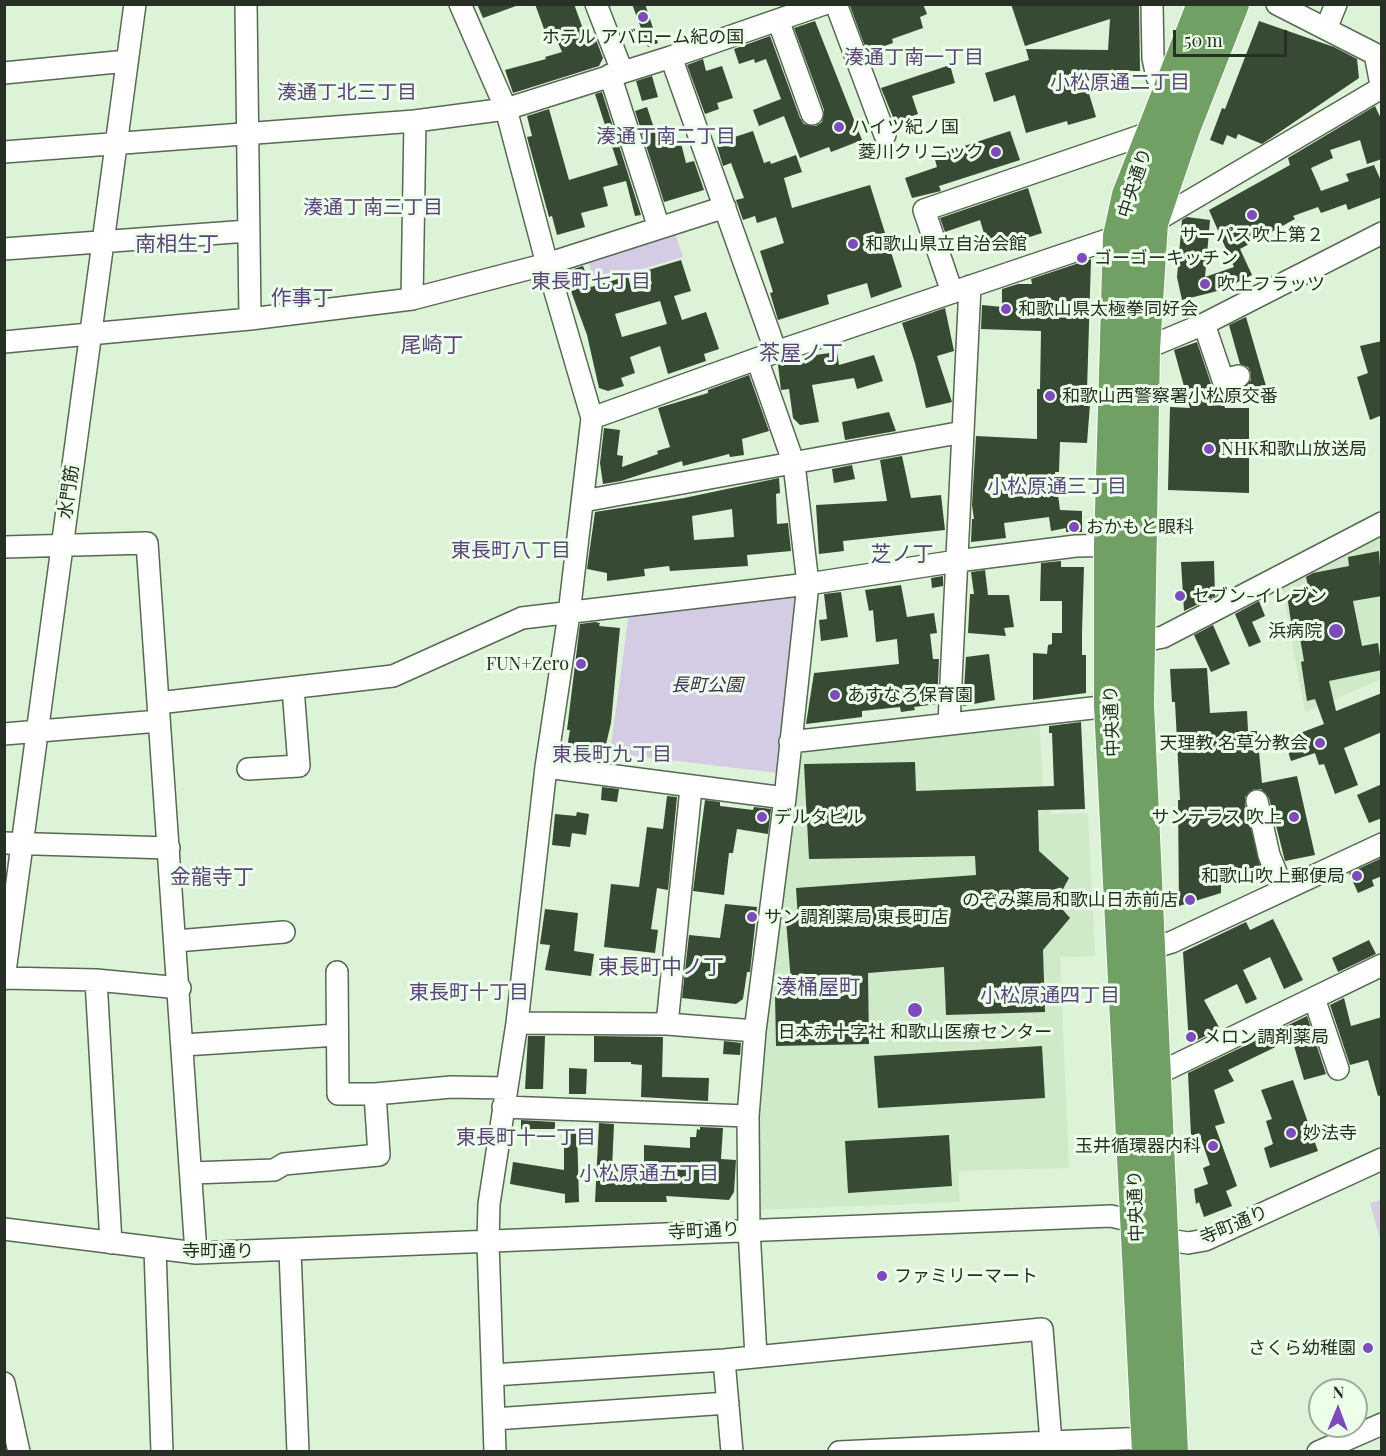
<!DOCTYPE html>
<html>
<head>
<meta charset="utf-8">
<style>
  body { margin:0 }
  #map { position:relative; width:1386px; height:1456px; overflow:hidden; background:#dcf3d7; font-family:"Playfair Display",serif }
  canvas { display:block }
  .frame { position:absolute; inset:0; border:6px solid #273025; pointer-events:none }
  .north { position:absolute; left:1308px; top:1378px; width:60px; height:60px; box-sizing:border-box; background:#ecffe8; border:2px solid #9dac9a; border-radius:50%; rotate:1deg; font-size:16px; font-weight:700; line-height:24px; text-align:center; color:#273025 }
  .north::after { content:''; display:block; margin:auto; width:21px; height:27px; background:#7e49c1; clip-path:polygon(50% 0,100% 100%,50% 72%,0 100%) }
  .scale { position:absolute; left:1173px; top:30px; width:114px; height:27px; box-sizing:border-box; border:3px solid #273025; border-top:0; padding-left:8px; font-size:18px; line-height:21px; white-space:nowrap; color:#273025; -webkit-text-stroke:4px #ecffe8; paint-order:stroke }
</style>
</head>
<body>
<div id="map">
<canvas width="1386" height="1456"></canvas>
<div class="frame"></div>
<div class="north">N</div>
<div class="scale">50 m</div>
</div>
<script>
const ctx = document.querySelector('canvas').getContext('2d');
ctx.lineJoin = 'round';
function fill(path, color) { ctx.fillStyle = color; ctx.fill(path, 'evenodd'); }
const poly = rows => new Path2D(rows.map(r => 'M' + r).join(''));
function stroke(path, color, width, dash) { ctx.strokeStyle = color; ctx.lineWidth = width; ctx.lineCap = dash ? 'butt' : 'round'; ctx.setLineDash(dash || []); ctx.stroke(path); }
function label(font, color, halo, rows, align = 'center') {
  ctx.font = font + ' "Playfair Display","Noto Sans JP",serif'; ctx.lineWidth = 6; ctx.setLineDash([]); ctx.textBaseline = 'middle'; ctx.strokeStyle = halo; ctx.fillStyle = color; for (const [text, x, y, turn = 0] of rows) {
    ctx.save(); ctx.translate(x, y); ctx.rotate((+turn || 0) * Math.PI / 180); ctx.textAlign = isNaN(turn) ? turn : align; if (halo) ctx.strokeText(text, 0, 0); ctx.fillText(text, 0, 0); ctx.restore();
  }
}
fill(poly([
  [1381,531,1381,679,1305,712,1281,583],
  [1039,718,1044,799,1051,798,1050,814,1088,813,1095,956,1060,957,1069,1168,958,1171,960,1202,758,1210,761,1064,799,758,805,751]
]), '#ceeac8');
fill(poly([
  [674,230,683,257,594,283,587,255],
  [796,596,778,773,610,753,629,613],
  [1381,1200,1382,1200,1381,1242,1370,1203]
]), '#d4cce4');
fill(poly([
  [477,4,516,4,516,6,483,18],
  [535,4,574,4,587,40,595,37,603,58,599,66,513,93,505,70,546,59,545,57,562,52,551,27,544,29],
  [632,4,645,4,658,43,648,47],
  [923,4,927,14,920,17,923,28,892,39,893,43,867,52,850,6],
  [1011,4,1139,4,1140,71,1082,70,1096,117,1068,125,1067,121,1026,133,1015,95,994,102,985,73,1029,60,1026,49,1108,50,1110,19,1025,46],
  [815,21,862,140,831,152,829,147,800,158,784,116,759,126,753,110,781,99,766,59,755,63,754,59,739,64,734,49,770,36,800,118,804,124,816,126,822,122,824,110,794,28],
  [1259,21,1334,47,1357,59,1359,78,1262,144,1238,134,1236,139,1227,135,1223,145,1210,140,1222,108,1225,109],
  [703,59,706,71,722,66,733,98,717,103,719,109,705,114,687,65],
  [950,65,955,83,912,96,918,114,895,122,881,88],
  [652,76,658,97,642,101,636,81],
  [602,92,641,215,635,216,626,181,603,187,608,206,581,213,585,227,557,235,552,216,549,217,527,137,532,136,527,116,549,109,569,180,618,165,595,94],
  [1375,106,1382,121,1382,159,1367,164,1360,140,1330,150,1333,158,1311,168,1321,191,1349,181,1346,174,1374,165,1382,183,1382,197,1348,210,1346,204,1321,213,1318,207,1293,216,1295,219,1240,249,1252,275,1232,285,1233,287,1182,300,1177,277,1182,220,1187,217,1210,220,1205,277,1234,267,1209,210,1290,165,1288,158],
  [647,107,660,146,680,139,686,163,694,161,704,190,664,202,635,111],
  [753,131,764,163,770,161,771,164,796,155,802,172,784,178,792,208,870,185,902,287,871,298,867,283,827,295,829,304,778,320,770,293,773,292,760,251,784,243,776,217,757,223,755,216,743,220,736,200,744,198,731,163,723,166,716,143],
  [1010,131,1020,160,939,186,941,191,912,198,905,178,937,167,934,156],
  [1028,188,1042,233,989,250,980,220,945,232,940,218],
  [1091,259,1087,390,1091,391,1087,443,1060,442,1059,472,1055,472,1060,510,1082,511,1082,532,1066,532,1066,528,1051,531,1049,517,1004,523,1006,538,971,542,972,519,974,519,972,505,976,436,1037,439,1037,389,1040,389,1041,331,981,329,982,305,1002,307,1002,289,1018,284,1032,284,1031,279],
  [681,260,691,291,674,296,682,320,706,312,719,349,704,354,706,361,668,374,660,346,630,357,635,373,621,378,624,386,608,391,599,388,587,335,564,272,583,266,591,287,628,276,631,289,652,284,648,270],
  [660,301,667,324,622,337,615,314],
  [945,308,954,351,937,356,952,402,926,408,915,363,902,323],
  [1246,317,1268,393,1247,399,1244,387,1251,380,1251,373,1248,367,1240,364,1229,325],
  [1382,341,1382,415,1370,420,1357,377,1368,373,1360,346],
  [1197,342,1211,384,1220,392,1225,408,1249,408,1249,493,1168,490,1170,407,1190,408,1174,350],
  [837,352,839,365,874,355,883,381,857,389,854,378,812,385,819,422,800,425,793,418,789,389,781,390,778,365,801,357],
  [749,375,769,431,742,439,744,455,730,457,729,454,683,466,682,461,621,481,603,484,600,463,604,428,620,430,617,455,623,456,622,467,658,454,657,451,670,447,658,408,708,393,708,390],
  [889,412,896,431,845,440,842,422],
  [902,456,911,498,941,495,945,530,843,541,844,551,819,554,816,505,887,501,880,460],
  [852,465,855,479,834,483,832,469],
  [779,478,780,493,776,494,777,524,788,523,791,551,747,555,748,566,670,571,669,566,644,569,645,576,607,581,607,573,587,569,595,512,684,498],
  [732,509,734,537,694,540,692,516],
  [1379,551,1382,596,1353,601,1362,646,1378,643,1382,670,1329,681,1336,711,1382,693,1382,732,1344,748,1358,785,1335,794,1324,764,1319,765,1315,753,1291,761,1284,739,1324,724,1315,699,1307,701,1301,662,1304,661,1297,621,1291,622,1287,595,1309,591,1306,577,1313,573,1349,566,1348,557],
  [1061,561,1061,567,1084,567,1082,632,1082,655,1086,655,1086,693,1033,700,1033,653,1047,654,1048,645,1052,644,1052,633,1062,633,1062,601,1040,601,1041,563],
  [1214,561,1215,596,1184,611,1181,562],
  [985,570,988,595,1009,595,1014,627,1004,628,1006,636,968,633,970,594,974,594,971,572],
  [943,576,943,586,932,588,931,578],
  [901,585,907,617,934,613,937,633,930,634,933,659,939,659,937,704,914,707,915,710,901,712,900,707,862,711,862,717,806,724,814,673,899,664,897,639,876,642,873,610,869,611,865,590],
  [841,592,848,637,821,641,819,620,827,619,824,594],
  [1259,601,1265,616,1252,622,1261,642,1249,647,1235,614],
  [595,622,600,623,599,626,620,628,611,723,604,753,575,750,568,742,570,730,567,730,580,624],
  [1213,625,1230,664,1211,672,1194,635],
  [989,654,995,700,963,706,966,657],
  [1207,668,1210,713,1247,711,1248,731,1257,731,1262,783,1297,776,1315,855,1285,861,1269,798,1261,789,1254,789,1245,797,1245,804,1262,873,1221,883,1221,893,1179,906,1178,800,1180,800,1175,702,1172,702,1170,669],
  [1081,722,1085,809,1038,810,1039,851,1069,878,1056,902,1070,918,1043,950,1045,1012,946,1015,944,967,868,973,869,1044,776,1046,775,995,792,994,786,920,798,919,796,888,976,875,975,856,809,859,804,764,915,762,916,791,1054,786,1052,733,1049,733,1049,726],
  [1382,784,1382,818,1369,823,1357,795],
  [602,787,619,789,617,802,601,800],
  [667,796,677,797,668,890,657,888,651,929,658,930,655,953,604,947,611,884,639,887,647,827,663,829],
  [705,800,720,802,720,806,753,810,754,807,771,809,768,834,737,829,733,853,729,853,724,895,693,891],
  [577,812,589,814,586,835,572,833,570,847,552,845,555,814,576,816],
  [1382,858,1382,876,1372,880,1374,886,1358,893,1349,873],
  [725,904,757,907,750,972,747,972,743,999,736,1004,682,998,689,935,720,938],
  [545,909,578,913,574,951,594,954,591,976,545,970,550,945,540,944],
  [1273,919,1303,980,1284,989,1270,957,1243,970,1257,999,1246,1004,1237,984,1204,1000,1220,1029,1189,1044,1183,952,1246,922,1250,930],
  [1369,940,1376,954,1338,972,1332,958],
  [1344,998,1351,1026,1382,1017,1382,1095,1378,1096,1368,1060,1350,1065,1330,1005],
  [1307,1016,1326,1074,1304,1080,1292,1039,1228,1070,1234,1081,1214,1090,1225,1123,1215,1126,1237,1186,1226,1191,1232,1206,1204,1217,1199,1202,1196,1204,1194,1189,1208,1184,1203,1168,1210,1165,1199,1133,1191,1136,1188,1073],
  [528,1036,545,1036,543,1089,525,1089],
  [594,1036,663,1037,662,1077,709,1078,708,1101,641,1097,642,1065,631,1064,631,1062,594,1062],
  [724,1041,741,1043,740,1055,723,1054],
  [1042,1046,1045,1098,878,1108,874,1056],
  [569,1068,587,1069,586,1094,569,1094],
  [1293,1080,1318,1151,1270,1168,1264,1148,1273,1144,1266,1121,1272,1119,1261,1090],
  [521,1120,555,1122,555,1129,521,1129],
  [599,1123,614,1124,612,1169,644,1168,644,1145,690,1148,690,1137,696,1137,697,1129,700,1130,700,1127,723,1128,721,1159,736,1160,734,1192,729,1200,666,1196,667,1202,595,1202],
  [564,1127,577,1127,579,1202,565,1203,565,1194,510,1184,513,1162,564,1170],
  [949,1135,952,1186,848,1193,845,1141]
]), '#374a33');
const minor = poly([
  [246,4,250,319],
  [460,4,506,109,547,264,592,418,569,614,546,767,517,1023,489,1204,488,1242,495,1452],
  [596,4,622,71],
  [836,4,885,135],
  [1152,4,1153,58,1157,77,1181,92],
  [1277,4,1375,54,1382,90],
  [778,20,812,114],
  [1326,29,1336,4],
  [671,57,776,352],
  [4,73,127,61],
  [610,75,659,228],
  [4,152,415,121,506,109,671,57,824,4],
  [1152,223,1381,88],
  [4,249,248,231],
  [952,292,924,210,1152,132],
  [412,299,415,121],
  [1204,324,1223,380,1239,376],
  [4,342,250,319,412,299,547,264,725,207],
  [1144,349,1204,324,1382,233],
  [592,418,776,352,1119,236],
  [583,501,963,432],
  [4,547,147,543,196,1253],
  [1138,642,1163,637,1382,523],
  [158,703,393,676,522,618,808,584,957,561,1076,546,1121,545],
  [949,723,970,286],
  [4,734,159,721],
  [790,742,1110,706],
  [546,767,785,798],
  [248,769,299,766,293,688],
  [1257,801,1269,855,1283,890],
  [4,843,169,848],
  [176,941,284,932],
  [1137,946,1162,945,1172,942,1382,844],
  [4,978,96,980,180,988],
  [4,979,135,4],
  [96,980,111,1243],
  [1314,998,1338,1069],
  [517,1023,667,1024,755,1031],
  [667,1024,691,788],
  [184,1045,337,1035],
  [1143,1075,1155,1075,1382,965],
  [375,1094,451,1087,506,1088],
  [503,1107,748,1116],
  [192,1173,274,1170,284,1164,379,1155,375,1094,338,1094,337,972],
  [4,1229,196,1253,1111,1216,1137,1222,1162,1232,1175,1241,1188,1243,1205,1240,1382,1159],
  [155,1249,162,1452],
  [290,1251,298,1452],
  [756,1357,749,1229,748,1116,755,1031,785,798,808,584,794,464,757,359],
  [724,1360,732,1452],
  [493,1375,724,1360,1042,1329,1051,1442,1148,1438],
  [4,1383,19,1452],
  [494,1419,728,1403],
  [839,1452,1051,1442],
  [1318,1452,1382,1424]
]);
const highway = poly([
  [1148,1452,1110,706,1110,545,1119,236,1128,195,1203,4],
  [1172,1452,1138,704,1144,349,1152,223,1184,129,1233,4]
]);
stroke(minor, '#566951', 24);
stroke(highway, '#fff', 34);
stroke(minor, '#fff', 21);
stroke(highway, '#71a065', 32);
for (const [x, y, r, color] of [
  [643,17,6,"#7e49c1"],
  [839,127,6,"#7e49c1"],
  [996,152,6,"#7e49c1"],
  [1252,215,6,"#7e49c1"],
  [853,244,6,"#7e49c1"],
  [1082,258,6,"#7e49c1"],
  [1205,284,6,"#7e49c1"],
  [1006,309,6,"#7e49c1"],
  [1050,396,6,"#7e49c1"],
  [1209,449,6,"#7e49c1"],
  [1074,527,6,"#7e49c1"],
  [1180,596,6,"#7e49c1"],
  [1336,631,8,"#7e49c1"],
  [581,664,6,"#7e49c1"],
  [835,695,6,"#7e49c1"],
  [1320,743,6,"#7e49c1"],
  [762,817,6,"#7e49c1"],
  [1294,817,6,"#7e49c1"],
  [1357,876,6,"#7e49c1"],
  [1190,900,6,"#7e49c1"],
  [752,917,6,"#7e49c1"],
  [915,1010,8,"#7e49c1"],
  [1191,1037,6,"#7e49c1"],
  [1291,1133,6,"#7e49c1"],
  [1213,1146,6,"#7e49c1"],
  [882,1276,6,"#7e49c1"],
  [1368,1348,6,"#7e49c1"]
]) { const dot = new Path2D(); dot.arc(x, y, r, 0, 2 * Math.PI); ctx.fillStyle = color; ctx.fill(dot); stroke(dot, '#ecffe8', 2); }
label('18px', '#273025', '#ecffe8', [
  ["ホテル アバローム紀の国",643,37,"center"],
  ["ハイツ紀ノ国",851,127],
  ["菱川クリニック",984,152,"right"],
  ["サーパス吹上第２",1252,235,"center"],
  ["和歌山県立自治会館",865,244],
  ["ゴーゴーキッチン",1094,258],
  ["吹上フラッツ",1217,284],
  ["和歌山県太極拳同好会",1018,309],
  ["和歌山西警察署小松原交番",1062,396],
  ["NHK和歌山放送局",1221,449],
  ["おかもと眼科",1086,527],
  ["セブン-イレブン",1192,596],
  ["浜病院",1322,631,"right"],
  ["FUN+Zero",569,664,"right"],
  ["あすなろ保育園",847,695],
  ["天理教 名草分教会",1308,743,"right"],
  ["デルタビル",774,817],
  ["サンテラス 吹上",1282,817,"right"],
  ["和歌山吹上郵便局",1345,876,"right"],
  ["のぞみ薬局和歌山日赤前店",1178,900,"right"],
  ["サン調剤薬局 東長町店",764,917],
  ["日本赤十字社 和歌山医療センター",915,1032,"center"],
  ["メロン調剤薬局",1203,1037],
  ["妙法寺",1303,1133],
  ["玉井循環器内科",1201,1146,"right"],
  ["ファミリーマート",894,1276],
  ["さくら幼稚園",1356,1348,"right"]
], 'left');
label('18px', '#273025', '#ecffe8', [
  ["中央通り",1135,183,-72],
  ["水門筋",69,492,-82],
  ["中央通り",1112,721,-92],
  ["中央通り",1136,1206,-92],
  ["寺町通り",1234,1225,-23],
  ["寺町通り",704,1231,-3],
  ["寺町通り",218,1251]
]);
label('italic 18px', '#3e2d58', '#ecffe8', [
  ["長町公園",707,685]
]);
label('20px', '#5c4481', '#ecffe8', [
  ["湊通丁南一丁目",914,58],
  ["小松原通二丁目",1120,83],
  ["湊通丁北三丁目",347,93],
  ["湊通丁南二丁目",666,137],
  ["湊通丁南三丁目",373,208],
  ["東長町七丁目",591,282],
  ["小松原通三丁目",1057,487],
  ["東長町八丁目",511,551],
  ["東長町九丁目",612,755],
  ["東長町十丁目",469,993],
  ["小松原通四丁目",1050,996],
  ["東長町十一丁目",526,1138],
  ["小松原通五丁目",649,1174]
]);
label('21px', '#5c4481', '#ecffe8', [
  ["南相生丁",177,244],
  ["作事丁",302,298],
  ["尾崎丁",432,345],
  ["茶屋ノ丁",801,353],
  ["芝ノ丁",902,554],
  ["金龍寺丁",212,877],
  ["東長町中ノ丁",661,967],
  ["湊桶屋町",818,987]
]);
</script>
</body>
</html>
